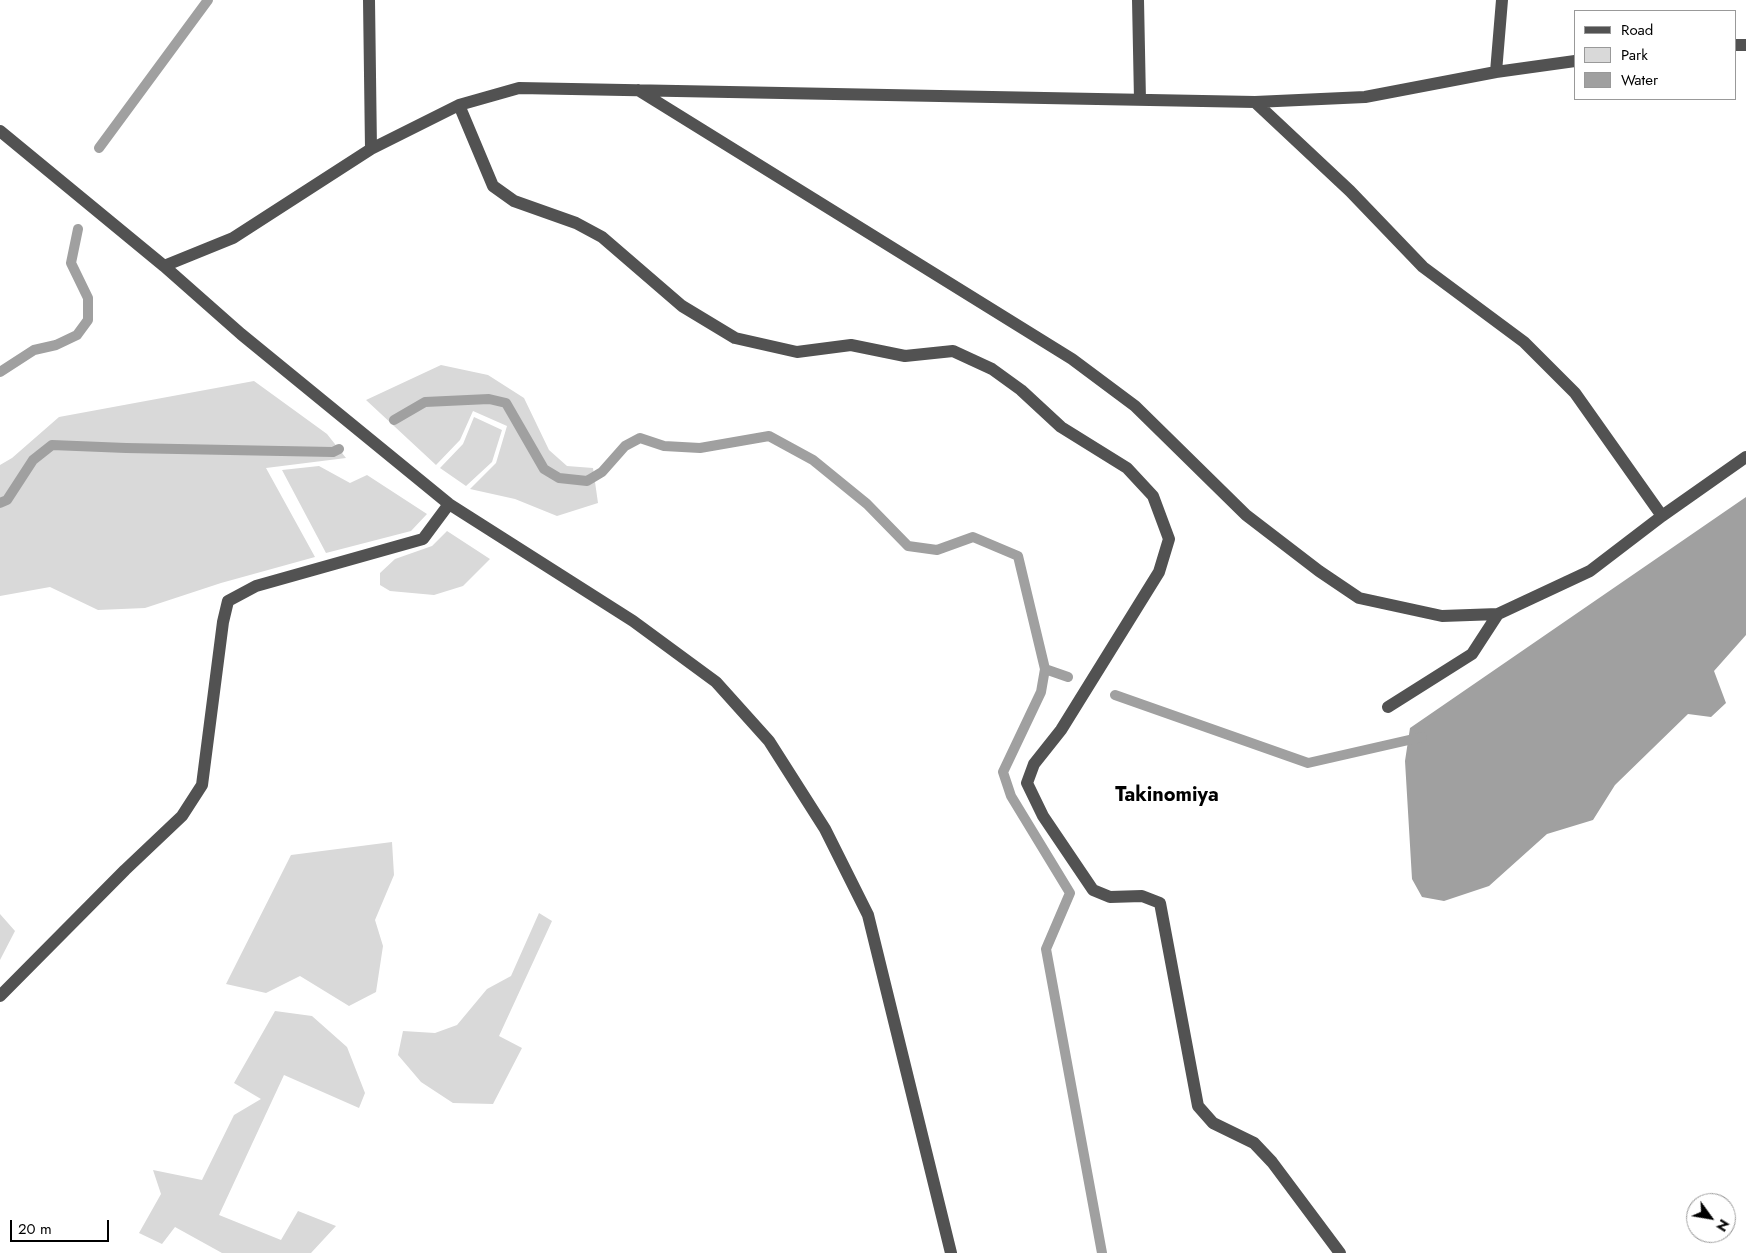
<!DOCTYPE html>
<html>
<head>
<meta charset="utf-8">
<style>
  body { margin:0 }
  #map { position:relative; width:1746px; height:1253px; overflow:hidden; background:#fff; font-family:Jost,sans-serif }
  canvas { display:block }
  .legend { position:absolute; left:1574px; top:10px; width:162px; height:90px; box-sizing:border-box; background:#fff; border:1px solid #999; margin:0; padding:6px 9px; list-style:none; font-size:15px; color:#000 }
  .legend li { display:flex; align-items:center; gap:10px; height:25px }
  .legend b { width:25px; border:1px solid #999 }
  .north { position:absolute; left:1686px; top:1193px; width:50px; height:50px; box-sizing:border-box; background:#fff; border:1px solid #999; border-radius:50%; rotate:122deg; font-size:14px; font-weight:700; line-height:20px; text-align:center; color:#000 }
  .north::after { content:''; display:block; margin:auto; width:18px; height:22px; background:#000; clip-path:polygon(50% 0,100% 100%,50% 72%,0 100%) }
  .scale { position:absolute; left:10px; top:1220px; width:99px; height:22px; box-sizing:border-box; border:2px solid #000; border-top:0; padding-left:6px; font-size:15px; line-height:18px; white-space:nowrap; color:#000; -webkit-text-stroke:4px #fff; paint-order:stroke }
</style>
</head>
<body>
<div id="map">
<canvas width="1746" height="1253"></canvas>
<ul class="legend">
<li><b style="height:6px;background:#525252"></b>Road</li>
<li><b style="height:14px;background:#d9d9d9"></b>Park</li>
<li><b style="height:14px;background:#a0a0a0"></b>Water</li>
</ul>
<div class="north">N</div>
<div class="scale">20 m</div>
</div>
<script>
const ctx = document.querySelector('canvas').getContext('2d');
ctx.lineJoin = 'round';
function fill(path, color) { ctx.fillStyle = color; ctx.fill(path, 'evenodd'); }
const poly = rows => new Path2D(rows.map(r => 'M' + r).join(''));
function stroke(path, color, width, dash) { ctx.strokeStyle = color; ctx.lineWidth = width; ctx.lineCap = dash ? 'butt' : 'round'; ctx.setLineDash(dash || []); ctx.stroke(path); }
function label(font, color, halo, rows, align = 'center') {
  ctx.font = font + ' Jost,sans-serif'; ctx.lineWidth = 5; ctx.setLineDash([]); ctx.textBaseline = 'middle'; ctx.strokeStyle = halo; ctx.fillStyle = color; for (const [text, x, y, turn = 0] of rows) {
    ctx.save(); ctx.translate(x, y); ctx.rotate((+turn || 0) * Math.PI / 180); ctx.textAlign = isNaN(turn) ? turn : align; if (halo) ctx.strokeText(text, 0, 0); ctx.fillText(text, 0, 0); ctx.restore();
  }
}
fill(poly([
  [441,365,488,375,524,398,549,450,567,466,593,468,598,503,557,516,515,499,470,489,496,463,507,426,473,411,460,440,436,465,366,400],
  [254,381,327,434,346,458,266,468,315,557,221,583,145,608,98,610,50,587,0,596,0,465,12,458,59,417],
  [474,417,502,430,492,462,466,486,440,468,463,444],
  [319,466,350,483,367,475,427,514,411,531,326,553,282,470],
  [447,531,490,559,463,586,434,595,390,591,380,585,380,573,395,559,432,546],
  [392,842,394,875,375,920,383,946,376,992,349,1006,300,976,266,993,226,984,291,855],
  [539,913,552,921,499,1036,522,1048,493,1104,453,1103,421,1082,398,1055,403,1031,435,1033,457,1025,487,989,511,976],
  [0,914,15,931,0,960],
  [275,1011,312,1016,347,1047,365,1093,359,1108,284,1075,219,1215,281,1240,298,1211,336,1226,311,1253,222,1253,175,1227,162,1244,139,1233,161,1194,153,1170,202,1180,234,1115,261,1099,234,1083]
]), '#d9d9d9');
fill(poly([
  [1746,497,1746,635,1714,671,1726,703,1711,717,1688,714,1615,785,1593,820,1547,834,1489,886,1444,901,1422,897,1412,879,1405,761,1410,728]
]), '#a0a0a0');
stroke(poly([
  [99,148,208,0],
  [0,372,34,350,56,345,77,335,88,320,88,298,71,263,78,229],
  [394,420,425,402,489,399,506,403,544,469,559,478,587,481,602,472,625,446,640,438,664,446,700,448,769,436,813,460,867,504,908,546,937,550,973,537,1018,556,1045,669,1068,677],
  [0,503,7,500,33,460,52,445,126,448,333,452,339,449],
  [1045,669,1041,692,1003,772,1011,796,1070,893,1046,949,1102,1253],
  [1115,695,1308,763,1422,737]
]), '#a0a0a0', 10);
stroke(poly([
  [369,0,371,149],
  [1138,0,1140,100],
  [1735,45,1746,45],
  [1496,72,1502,0],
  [638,90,1072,359,1135,406,1246,515,1319,571,1359,598,1442,616,1498,614,1590,571,1662,516,1746,457],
  [1255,102,1350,191,1423,267,1524,342,1575,393,1662,516],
  [459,105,493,186,514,201,576,223,602,237,682,306,735,338,797,352,851,345,905,356,953,351,992,369,1021,390,1061,427,1127,468,1153,496,1169,539,1159,572,1061,730,1034,764,1027,783,1043,816,1093,890,1110,897,1142,896,1160,903,1198,1106,1213,1123,1254,1143,1272,1162,1340,1253],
  [0,131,164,266,241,334,449,504,633,621,716,682,769,741,825,829,868,915,951,1253],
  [164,266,233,238,371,149,459,105,519,88,1255,102,1365,97,1496,72,1575,61],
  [1388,707,1472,654,1498,614],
  [0,996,125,870,182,816,202,785,223,622,228,601,256,586,423,539,449,504]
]), '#525252', 12);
label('bold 20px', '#000', '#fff', [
  ["Takinomiya",1167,796]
]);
</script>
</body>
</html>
